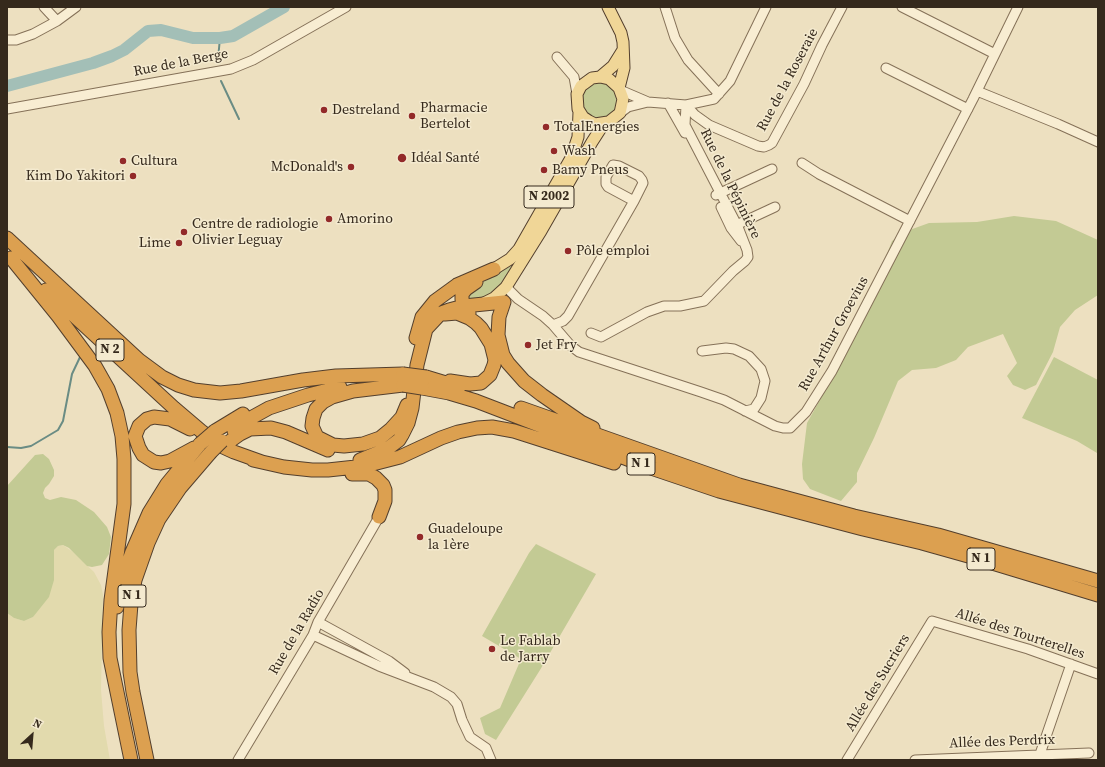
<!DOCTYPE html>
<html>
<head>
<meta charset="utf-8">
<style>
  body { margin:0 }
  #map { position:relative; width:1105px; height:767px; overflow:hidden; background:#ede0c0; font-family:"Source Serif 4",serif }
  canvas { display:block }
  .frame { position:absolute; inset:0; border:8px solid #35291c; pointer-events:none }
  .north { position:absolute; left:12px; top:715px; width:40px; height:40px; -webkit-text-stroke:3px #f4eacf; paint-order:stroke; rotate:26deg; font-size:11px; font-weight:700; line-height:16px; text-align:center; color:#35291c }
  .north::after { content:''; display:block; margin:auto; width:14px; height:18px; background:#35291c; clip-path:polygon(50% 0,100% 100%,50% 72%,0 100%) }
</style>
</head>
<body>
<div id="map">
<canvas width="1105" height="767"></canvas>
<div class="frame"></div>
<div class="north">N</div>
</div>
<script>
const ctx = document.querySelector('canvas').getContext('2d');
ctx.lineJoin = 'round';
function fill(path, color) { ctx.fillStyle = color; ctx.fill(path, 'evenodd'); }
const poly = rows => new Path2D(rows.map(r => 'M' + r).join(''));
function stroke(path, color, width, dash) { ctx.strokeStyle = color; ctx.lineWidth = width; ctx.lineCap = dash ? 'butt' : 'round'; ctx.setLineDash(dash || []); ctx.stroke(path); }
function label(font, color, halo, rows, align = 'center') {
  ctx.font = font + ' "Source Serif 4",serif'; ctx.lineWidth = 3; ctx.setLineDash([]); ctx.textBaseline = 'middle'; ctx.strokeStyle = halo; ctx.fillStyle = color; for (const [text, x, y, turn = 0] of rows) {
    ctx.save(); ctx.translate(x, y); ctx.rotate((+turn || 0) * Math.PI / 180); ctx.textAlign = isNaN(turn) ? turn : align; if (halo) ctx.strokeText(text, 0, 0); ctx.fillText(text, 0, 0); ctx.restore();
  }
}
fill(poly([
  [63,545,73,552,94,572,101,585,103,595,101,690,104,726,110,760,7,760,7,613,14,618,24,621,33,617,54,558,54,550,58,546]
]), '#e2daad');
fill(poly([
  [605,82,618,95,618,107,611,117,592,119,583,110,580,98,583,91,592,83],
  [1014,216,1056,221,1098,240,1098,295,1075,310,1060,327,1053,352,1036,385,1025,390,1013,385,1007,376,1017,363,1003,334,968,347,956,360,936,368,912,370,898,381,874,438,857,473,857,482,841,501,810,489,803,479,802,464,807,423,856,335,892,241,904,232,929,223,977,222],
  [514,264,499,291,469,304,466,294,470,290],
  [1054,357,1098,380,1098,457,1097,453,1077,441,1022,418],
  [43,454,49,459,54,470,54,476,49,484,45,488,43,493,45,498,50,500,61,497,76,500,94,512,107,527,111,537,109,554,102,565,92,567,87,566,69,548,63,545,58,546,54,550,54,580,49,597,33,617,24,621,14,618,7,613,7,486,35,455],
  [536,544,596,574,540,670,496,740,485,734,480,718,500,708,521,659,482,636,529,553]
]), '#c3ca94');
stroke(poly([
  [218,59,220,38],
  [221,81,239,119],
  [7,447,21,448,31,446,58,430,63,421,72,374,81,355]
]), '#6a8c84', 2);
stroke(poly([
  [7,86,93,63,112,56,124,50,148,31,161,30,193,38,220,38,233,36,284,7]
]), '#a3bfb7', 12);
const minor = poly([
  [44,7,57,21],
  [665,7,675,38,688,60,719,94],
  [902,7,995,54],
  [7,40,16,40,33,34,57,21,76,7],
  [557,57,574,77,577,94],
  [886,68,968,109],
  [620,90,648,102,686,105,714,99,730,81,766,7],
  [977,91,1058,124,1098,142],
  [668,103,685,133],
  [686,105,695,115,709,125,758,146,764,147,769,145,772,143,804,84,822,45,842,7],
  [7,109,231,69,253,60,346,7],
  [620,113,628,107,648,102],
  [802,163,819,174,910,221],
  [716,195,772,169],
  [721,207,731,228,741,241],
  [732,227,775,207],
  [509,290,518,299,543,316,553,325,571,346,579,352,701,392,724,400,775,426,783,428,790,428,806,412,832,371,973,99,1018,7],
  [553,325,563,321,568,316,634,201,643,183,642,180,639,176,619,166,613,165,606,177,606,184,608,187,634,201],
  [591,333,601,337,647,312,664,306,680,306,704,301,733,271,745,261,748,257,747,250,738,227,685,125,686,105],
  [702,351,726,348,734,349,749,356,761,369,765,381,761,398,754,409,745,411],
  [318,622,389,661,405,673],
  [313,635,379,666,434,687,451,697,457,704,462,720,470,737,486,748,491,760],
  [1040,754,1071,664],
  [238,760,313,635,318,622,379,517],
  [847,760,932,621,1028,649,1098,674],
  [915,760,1089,753]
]);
const major = poly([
  [608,7,621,33,623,42,624,68,619,88],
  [600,77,613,66,623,50],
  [494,269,510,259,519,249,571,158,578,137,579,112],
  [484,303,494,298,506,287,541,231,592,142,601,128,620,113,623,99,619,88,609,79,600,77,592,78,581,86,577,94,578,109,583,117,589,121,595,124,608,122]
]);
const highway = poly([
  [7,238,139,360,162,377,178,385,194,390,220,393,241,391,303,380,336,376,403,374],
  [11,258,58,316,95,366,108,389,117,413,122,436,124,459,124,504,111,600,109,632,110,658,131,760],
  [46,290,174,408,201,431,221,446,234,452,262,462],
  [469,313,464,306,462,299,462,294,466,289,476,282],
  [445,314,457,313,469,318,476,323,481,328,491,344,495,360,494,365,490,375,481,383,470,384,450,381],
  [416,338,422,317,435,301,457,285,494,269],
  [426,377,459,387],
  [403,385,353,391,332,397,323,402,316,409,313,418,312,426,317,437,333,445,344,446,363,444,380,438,391,429,402,417,407,405],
  [422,388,449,393,476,401,648,467,719,491,863,529,922,543,979,559,1098,595],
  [521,408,739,485,854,516,938,535,1098,581],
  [190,429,170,419,154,417,147,419,139,426,135,436,139,448,143,455,154,462,161,463,170,461,194,448],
  [215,431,243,414],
  [234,431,249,419,269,408,308,395,340,387],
  [226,444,240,434,250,429,271,428,286,432,328,450],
  [253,460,284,467,312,470,328,470,365,466,400,457,441,438,458,432,477,428,492,427,514,431,614,463],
  [360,460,387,449,399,440,402,435,408,423,412,408,417,365,426,329,441,313,449,310,464,306,504,302,499,317,498,335,503,355,508,363,524,381,542,395,581,422,593,428],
  [352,474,369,474,376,478,383,485,385,490,385,501,379,517],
  [117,607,124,574,132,552,149,513,167,484,200,444],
  [147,760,133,692,130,672,129,630,131,604,135,580,148,543,159,519,180,488,210,453]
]);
stroke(minor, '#857158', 11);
stroke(major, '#533f2d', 13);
stroke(highway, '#533f2d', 15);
stroke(minor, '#f8edd2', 9);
stroke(major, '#f0d697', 11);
stroke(highway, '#dca050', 13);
const highwayBridge = poly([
  [403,374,426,377],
  [403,385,422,388],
  [200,444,215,431],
  [210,453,222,441]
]);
stroke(highwayBridge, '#533f2d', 15, []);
stroke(highwayBridge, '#dca050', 13);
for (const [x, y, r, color] of [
  [324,110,4,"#932a29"],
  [412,116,4,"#932a29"],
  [546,127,4,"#932a29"],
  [554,151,4,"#932a29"],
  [402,158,5,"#932a29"],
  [123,161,4,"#932a29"],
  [351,167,4,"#932a29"],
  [544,170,4,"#932a29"],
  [133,176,4,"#932a29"],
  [329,219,4,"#932a29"],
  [184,232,4,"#932a29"],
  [179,243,4,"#932a29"],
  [568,251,4,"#932a29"],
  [528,345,4,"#932a29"],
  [420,537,4,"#932a29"],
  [492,649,4,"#932a29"]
]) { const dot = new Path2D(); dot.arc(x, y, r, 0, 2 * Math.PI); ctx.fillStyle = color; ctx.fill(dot); stroke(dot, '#f4eacf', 1.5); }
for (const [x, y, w] of [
  [549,197,50],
  [110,350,28],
  [641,464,28],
  [981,559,28],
  [132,596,28]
]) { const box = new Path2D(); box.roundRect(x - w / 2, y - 11, w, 22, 3); ctx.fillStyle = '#f4eacf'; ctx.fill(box); stroke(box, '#35291c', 1); }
label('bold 13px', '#35291c', null, [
  ["N 2002",549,197],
  ["N 2",110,350],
  ["N 1",641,464],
  ["N 1",981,559],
  ["N 1",132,596]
]);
label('14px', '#35291c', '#f4eacf', [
  ["Rue de la Berge",181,63,-11],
  ["Rue de la Roseraie",788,80,-62],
  ["Rue de la Pépinière",730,184,64],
  ["Rue Arthur Groevius",834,334,-61],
  ["Rue de la Radio",297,632,-60],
  ["Allée des Tourterelles",1020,634,18],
  ["Allée des Sucriers",878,683,-59],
  ["Allée des Perdrix",1002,742,-2]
]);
label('14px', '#35291c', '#f4eacf', [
  ["Pharmacie",420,108],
  ["Bertelot",420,124],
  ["Destreland",332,110],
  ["TotalEnergies",554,127],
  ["Wash",562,151],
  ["Idéal Santé",411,158],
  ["Cultura",131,161],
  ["McDonald's",343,167,"right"],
  ["Bamy Pneus",552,170],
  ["Kim Do Yakitori",125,176,"right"],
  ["Amorino",337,219],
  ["Centre de radiologie",192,224],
  ["Olivier Leguay",192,240],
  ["Lime",171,243,"right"],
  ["Pôle emploi",576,251],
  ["Jet Fry",536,345],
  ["Guadeloupe",428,529],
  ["la 1ère",428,545],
  ["Le Fablab",500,641],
  ["de Jarry",500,657]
], 'left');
</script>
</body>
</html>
